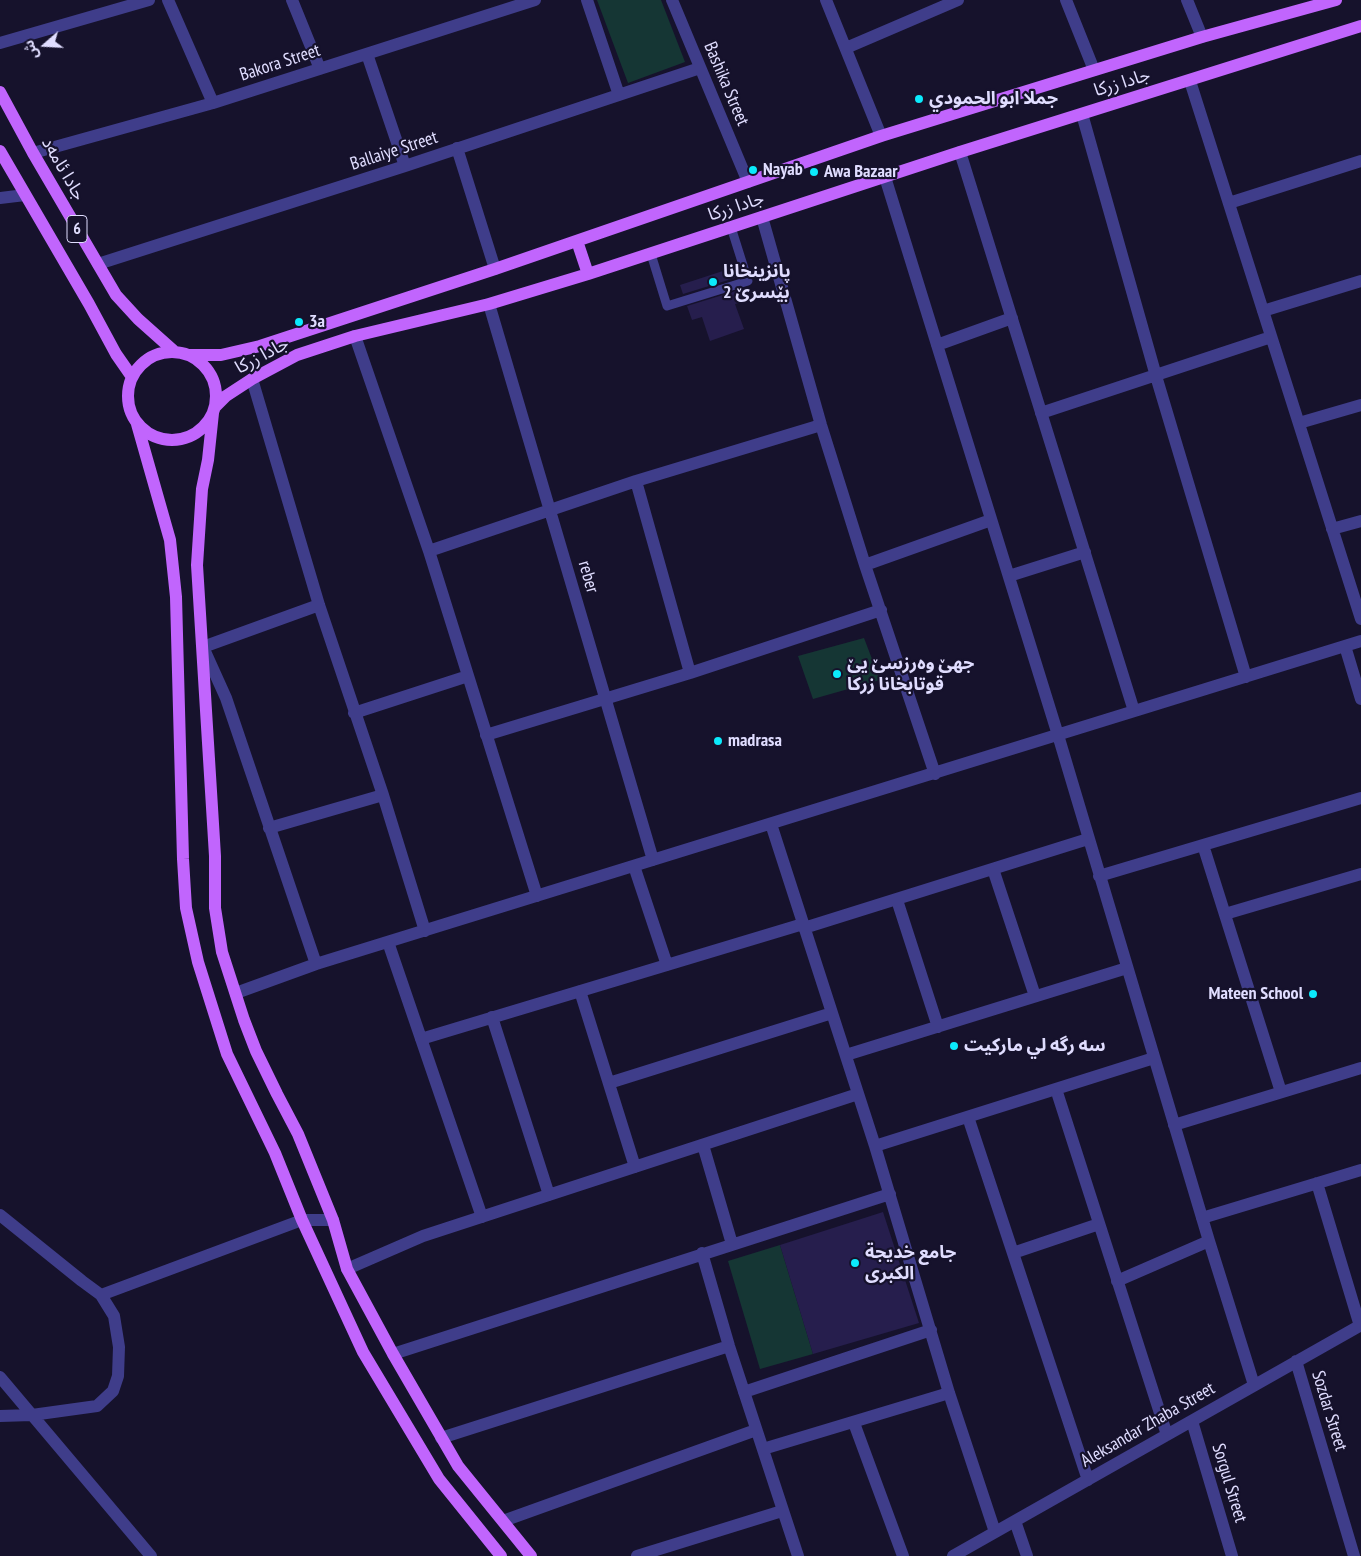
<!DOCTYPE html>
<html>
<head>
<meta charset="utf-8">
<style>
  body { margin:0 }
  #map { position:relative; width:1361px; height:1556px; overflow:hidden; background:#16122c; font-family:"PT Sans Narrow","Noto Sans Arabic",sans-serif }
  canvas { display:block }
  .north { position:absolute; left:20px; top:20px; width:50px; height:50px; -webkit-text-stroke:4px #16122c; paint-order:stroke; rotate:251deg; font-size:14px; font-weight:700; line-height:20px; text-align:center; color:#e0ddff }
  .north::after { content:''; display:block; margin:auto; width:18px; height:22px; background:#e0ddff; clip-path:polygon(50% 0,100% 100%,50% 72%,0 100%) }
</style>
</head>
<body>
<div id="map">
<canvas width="1361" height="1556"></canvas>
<div class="north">ش</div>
</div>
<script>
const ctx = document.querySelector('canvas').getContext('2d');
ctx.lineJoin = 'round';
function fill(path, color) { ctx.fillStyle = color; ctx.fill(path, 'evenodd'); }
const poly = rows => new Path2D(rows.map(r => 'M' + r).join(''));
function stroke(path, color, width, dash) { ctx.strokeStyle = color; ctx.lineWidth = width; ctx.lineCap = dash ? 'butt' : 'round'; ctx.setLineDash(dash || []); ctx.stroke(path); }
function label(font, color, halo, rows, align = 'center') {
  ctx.font = font + ' "PT Sans Narrow","Noto Sans Arabic",sans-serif'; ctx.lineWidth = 4.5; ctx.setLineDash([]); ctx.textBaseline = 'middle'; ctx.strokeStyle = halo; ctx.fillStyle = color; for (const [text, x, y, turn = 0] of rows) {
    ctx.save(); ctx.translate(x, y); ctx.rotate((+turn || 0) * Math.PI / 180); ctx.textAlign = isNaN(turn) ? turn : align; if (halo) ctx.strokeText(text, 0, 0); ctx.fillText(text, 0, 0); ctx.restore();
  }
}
fill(poly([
  [597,0,661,0,685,62,628,83],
  [864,638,880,680,813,699,798,656],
  [780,1245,813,1354,760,1369,728,1261]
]), '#153634');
fill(poly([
  [732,268,735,278,683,294,680,285],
  [739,290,743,302,735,304,744,329,710,341,702,317,692,320,687,306],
  [883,1212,919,1323,813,1354,780,1245]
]), '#261e4d');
stroke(poly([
  [651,254,667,306,748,281,731,227]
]), '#3f3d8a', 9);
stroke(poly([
  [168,0,213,103],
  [292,0,320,69],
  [587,0,619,95],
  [672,0,748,182],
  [826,0,881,136],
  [1066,0,1094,70],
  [1187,0,1202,37],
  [0,43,149,0],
  [846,48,958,0],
  [367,54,405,166],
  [1190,81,1361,619],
  [1082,114,1156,376,1246,677],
  [457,148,495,269],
  [960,152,1134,711],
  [33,153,213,103,535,0],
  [885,177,1058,735,1209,1241,1254,1385],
  [0,198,25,195],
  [1229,203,1361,161],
  [762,217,821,425,865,565,935,774],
  [98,264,405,166,700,68],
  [489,304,653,860],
  [1263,311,1361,281],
  [355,336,429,551,537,896],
  [937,345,1012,318],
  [252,379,319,605,383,795,425,931],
  [1041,413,1271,337],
  [1299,423,1361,405],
  [636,481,690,673],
  [1332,529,1361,521],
  [429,551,636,481,821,425],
  [865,565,991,520],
  [1009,576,1085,552],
  [1345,646,1361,699],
  [354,713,468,676],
  [486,735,690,673,881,610],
  [771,824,875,1146,949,1393,995,1532],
  [269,828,383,795],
  [1203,845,1281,1092],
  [634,866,667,965],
  [993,869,1035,996],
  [1099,876,1361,798],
  [897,900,938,1027],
  [1225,914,1361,874],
  [804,928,1088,839],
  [388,942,482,1217],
  [316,964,226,698,203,647,319,605],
  [580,991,635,1167],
  [236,993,316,964,1361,641],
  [492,1017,549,1195],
  [421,1039,803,924],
  [846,1055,1127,968],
  [609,1083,832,1013],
  [1056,1089,1167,1435],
  [968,1117,1088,1480],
  [1174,1125,1361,1068],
  [703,1145,732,1244],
  [875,1146,1154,1058],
  [1317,1183,1360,1326],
  [0,1215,82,1281,101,1295,114,1316,119,1347,118,1376,113,1391,97,1406,32,1415,0,1416],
  [1202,1218,1361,1170],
  [702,1253,729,1346,798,1556],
  [1013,1253,1099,1224],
  [347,1269,423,1236,858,1094],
  [1117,1281,1209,1241],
  [101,1295,302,1220,333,1220],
  [393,1354,890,1194],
  [1296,1361,1354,1556],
  [0,1377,151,1556],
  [744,1392,931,1330],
  [1192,1421,1232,1556],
  [854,1423,903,1556],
  [441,1438,729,1346],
  [763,1449,949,1393],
  [503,1521,756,1430],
  [1015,1521,1027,1556],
  [637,1556,782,1511],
  [953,1556,1361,1325]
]), '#3f3d8a', 12);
stroke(poly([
  [0,92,33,153,116,295,138,319,175,352],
  [0,151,89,304,116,354,132,377],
  [577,241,588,274],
  '128 396a44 44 0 1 1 88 0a44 44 0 1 1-88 0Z',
  [189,355,221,355,260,346,495,269,881,136,1202,37,1336,0],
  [215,407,226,396,252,379,297,355,355,336,489,304,588,274,960,152,1361,26],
  [213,413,208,460,202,489,197,565,215,856,215,908,222,952,244,1020,256,1051,277,1094,298,1134,333,1220,347,1269,393,1354,458,1466,531,1556],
  [137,424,170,540,176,597,183,859,186,908,198,962,227,1054,275,1153,302,1220,363,1352,439,1479,501,1556]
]), '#c165fd', 12);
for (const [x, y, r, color] of [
  [919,99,5,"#0beafc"],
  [753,170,5,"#0beafc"],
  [814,172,5,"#0beafc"],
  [713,282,5,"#0beafc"],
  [299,322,5,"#0beafc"],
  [837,674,5,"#0beafc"],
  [718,741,5,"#0beafc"],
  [1313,994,5,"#0beafc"],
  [954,1046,5,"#0beafc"],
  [855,1263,5,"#0beafc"]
]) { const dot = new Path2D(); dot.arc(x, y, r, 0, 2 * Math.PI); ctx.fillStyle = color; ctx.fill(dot); stroke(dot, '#16122c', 2); }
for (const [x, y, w] of [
  [77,229,20]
]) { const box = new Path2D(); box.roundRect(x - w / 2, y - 13.5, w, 27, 4); ctx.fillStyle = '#16122c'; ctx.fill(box); stroke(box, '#e0ddff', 1); }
label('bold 16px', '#e0ddff', null, [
  ["6",77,229]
]);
label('18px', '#e0ddff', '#16122c', [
  ["Bakora Street",280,63,-18],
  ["جادا زرکا",1122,83,-17],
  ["Bashika Street",726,84,67],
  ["Ballaiye Street",394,151,-18],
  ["جادا ئامەد",63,169,60],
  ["جادا زرکا",736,207,-18],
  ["جادا زرکا",262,356,-28],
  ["reber",588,577,74],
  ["Sozdar Street",1329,1411,73],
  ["Aleksandar Zhaba Street",1148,1425,-30],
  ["Sorgul Street",1229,1483,73]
]);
label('bold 18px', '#e0ddff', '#16122c', [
  ["جملا ابو الحمودي",929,99],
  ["Nayab",763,170],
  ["Awa Bazaar",824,172],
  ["پانزینخانا",723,272],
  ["بێسرێ 2",723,293],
  ["3a",309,322],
  ["جھێ وەرزسێ یێ",847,664],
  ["قوتابخانا زرکا",847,685],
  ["madrasa",728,741],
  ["Mateen School",1303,994,"right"],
  ["سه رگه لي ماركيت",964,1046],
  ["جامع خدیجة",865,1253],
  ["الکبری",865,1274]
], 'left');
</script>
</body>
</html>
